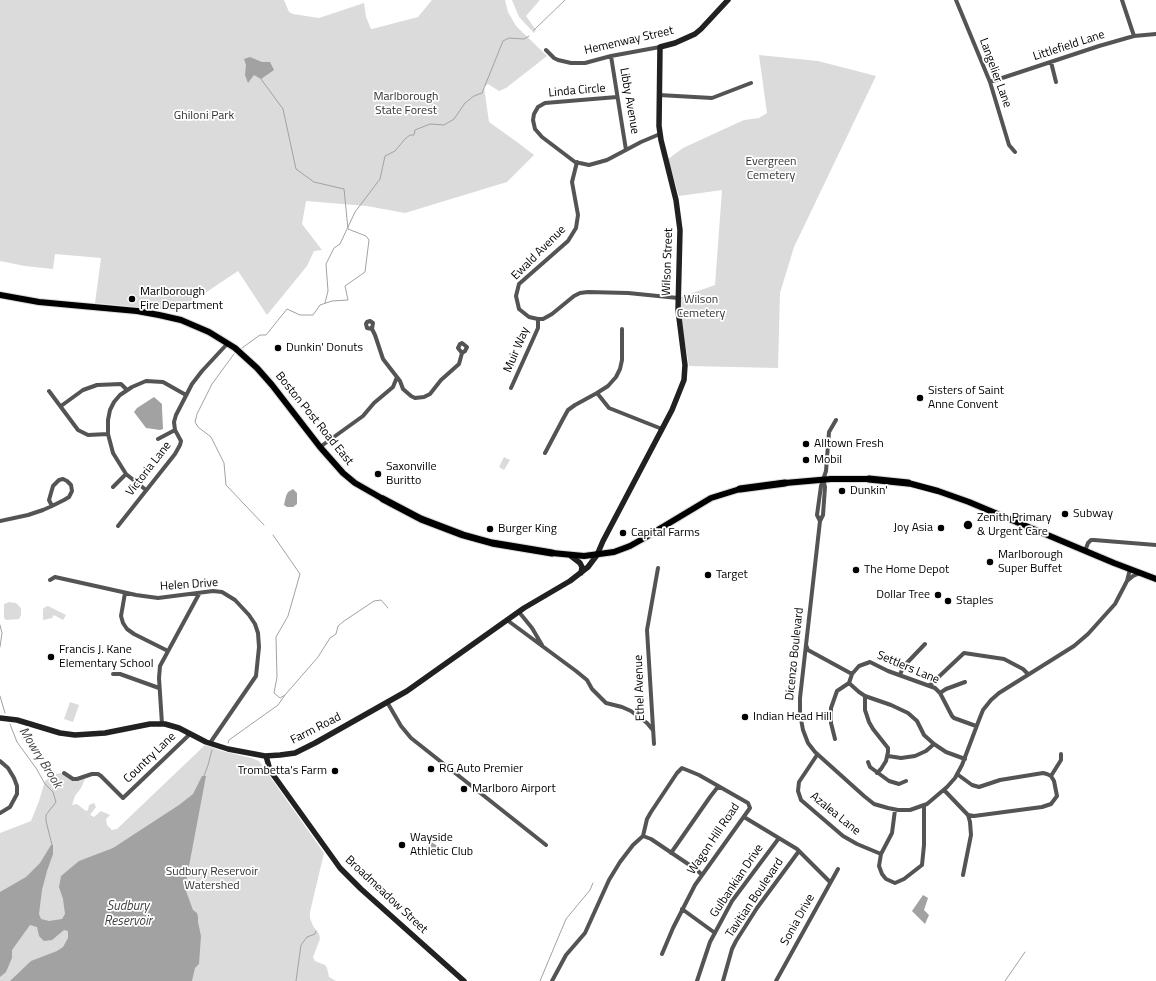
<!DOCTYPE html>
<html>
<head>
<meta charset="utf-8">
<style>
  body { margin:0 }
  canvas { display:block; background:#fff }
</style>
</head>
<body>
<canvas width="1156" height="981"></canvas>
<script>
const ctx = document.querySelector('canvas').getContext('2d');
ctx.lineJoin = 'round';
function fill(path, color) { ctx.fillStyle = color; ctx.fill(path, 'evenodd'); }
const poly = rows => new Path2D(rows.map(r => 'M' + r).join(''));
function stroke(path, color, width, dash) { ctx.strokeStyle = color; ctx.lineWidth = width; ctx.lineCap = dash ? 'butt' : 'round'; ctx.setLineDash(dash || []); ctx.stroke(path); }
function label(font, color, halo, rows, align = 'center') {
  ctx.font = font + ' "Titillium Web",sans-serif'; ctx.lineWidth = 3.5; ctx.setLineDash([]); ctx.textBaseline = 'middle'; ctx.strokeStyle = halo; ctx.fillStyle = color; for (const [text, x, y, turn = 0] of rows) {
    ctx.save(); ctx.translate(x, y); ctx.rotate((+turn || 0) * Math.PI / 180); ctx.textAlign = isNaN(turn) ? turn : align; if (halo) ctx.strokeText(text, 0, 0); ctx.fillText(text, 0, 0); ctx.restore();
  }
}
fill(poly([
  [0,0,284,0,289,12,293,14,319,18,364,3,366,17,371,29,372,29,418,17,432,0,505,0,508,12,516,26,547,56,506,88,499,91,488,84,484,87,489,122,517,142,534,155,507,182,405,213,367,206,306,201,302,224,322,250,314,251,307,266,267,315,238,271,178,311,95,303,101,258,55,254,53,269,25,266,0,261],
  [512,0,540,0,526,16,536,30,534,33,519,17],
  [759,55,818,61,876,76,794,247,780,293,778,368,689,366,682,325,681,297,715,285,722,190,679,196,668,159,683,148,733,125,744,120,759,118,767,113],
  [504,457,510,460,504,470,499,467],
  [9,602,16,603,21,608,21,615,19,619,6,620,4,618,4,604],
  [48,606,66,615,63,620,54,615,52,618,43,620,43,609,45,607],
  [70,702,79,705,73,722,64,719],
  [205,745,222,751,251,758,259,761,324,853,310,912,310,918,313,926,319,934,320,939,313,957,315,961,325,965,327,968,329,977,336,981,0,981,0,833,31,821,39,801,45,781,55,774,61,773,76,781,83,778,85,779,81,788,75,796,72,805,77,804,86,811,88,810,89,805,94,803,96,807,90,815,94,817,101,811,110,815,106,819,107,825,112,830,117,829]
]), '#dbdbdb');
fill(poly([
  [250,57,262,62,270,62,274,70,261,79,254,75,248,83,245,75,246,65,244,59],
  [154,397,162,404,162,408,163,429,160,430,146,428,134,412,137,408],
  [293,489,297,493,297,504,293,507,287,507,284,505,286,496,288,492],
  [202,776,206,776,186,882,186,891,193,910,197,913,198,917,198,922,201,936,199,964,195,968,192,981,10,981,31,961,57,951,63,947,68,938,68,931,64,930,52,940,44,941,39,936,37,927,30,925,12,950,12,958,6,972,0,977,0,892,26,877,40,863,51,845,53,845,53,854,47,871,42,890,39,914,41,919,49,921,62,919,65,914,63,899,59,887,61,876,79,861,113,848,179,805,193,794],
  [430,841,439,847,436,850,433,848,429,854,424,851],
  [923,895,928,898,924,910,929,915,925,924,912,911]
]), '#a2a2a2');
stroke(poly([
  [534,30,565,0],
  [325,303,328,291,326,264,334,248,340,244,355,212,380,179,385,156,395,151,405,139,410,135,414,135,415,130,430,124,444,125,454,119,465,103,474,96,482,93,503,41,509,38,524,39,529,36],
  [242,348,260,335,266,335,287,309,300,315,313,315,320,305,332,301,348,300,345,286,365,272,369,240,366,236,348,229,344,189,314,182,296,169,283,109,261,79],
  [234,354,212,384,197,414,195,422,198,427,211,437,224,463,226,485,264,525],
  [0,625,2,633,0,647],
  [285,695,318,657,330,638,336,634,338,626,344,621,374,601,381,600,388,608],
  [0,696,5,713],
  [10,724,17,742,36,768,45,784,53,792,56,802,46,815,46,821,52,845],
  [228,743,229,740,278,705,285,695,280,698,274,693,277,677,276,637,288,616,300,574,273,535],
  [204,776,208,765,212,750],
  [296,981,301,945,307,937,315,934,316,931],
  [540,981,566,919,590,890,593,883],
  [1005,981,1025,952]
]), '#a2a2a2', 1);
const primary = poly([
  [0,295,39,302,137,311,159,315,181,320,209,332,235,348,257,368,272,385,320,447,343,473,355,483,383,499],
  [785,483,831,479,869,479],
  [908,483,938,491,969,502,1114,563,1156,579],
  [552,553,584,556,614,552,630,546,646,537,711,498,740,489]
]);
const highway = poly([
  [869,479,908,483],
  [740,489,785,483],
  [383,499,421,519,463,535,492,543,552,553]
]);
stroke(primary, '#dbdbdb', 8);
stroke(highway, '#dbdbdb', 9);
stroke(poly([
  [956,0,990,82,1009,145,1015,152],
  [1122,0,1134,36],
  [546,50,554,58,558,60,571,63,585,63,611,56,660,47],
  [611,56,626,150],
  [1051,62,1056,82],
  [990,82,1099,46,1134,36,1156,34],
  [659,95,712,98,751,83],
  [617,97,545,103,538,107,534,114,533,120,535,129,542,137,575,162,589,165,607,160,641,142,660,134],
  [577,162,572,182,578,215,576,228,568,241,519,284,516,296,519,309,529,317,538,319,543,319,552,314,574,296,580,293,588,292,628,293,678,298],
  [372,329,367,328,366,324,367,322,370,321,373,323,372,329,375,335,383,359,400,381,403,389,411,396,415,398,424,397,430,394,441,380,459,364,462,353,465,351,467,347,462,343,460,344,458,348,462,353],
  [511,388,534,337,538,328,538,319],
  [49,391,78,430,88,435,108,434],
  [597,393,609,408,662,429],
  [61,406,83,390,97,385,121,384,127,390],
  [158,439,175,430],
  [320,447,363,416,374,403,393,387,397,377],
  [545,453,563,419,568,410,575,405,597,393,608,386,616,377,620,369,622,360,622,329],
  [823,479,825,487,823,515,820,521,800,698,800,714,803,730,808,743,815,752,864,796,874,804,888,808,898,810,910,810,927,804,947,787,955,778,962,765,979,720,983,710,991,700,999,693,1074,646,1088,634,1115,604,1127,581,1130,569],
  [113,487,126,474],
  [146,490,126,474,113,453,108,434,108,420,110,410,114,402,120,395,132,387,146,381,163,382,186,395],
  [0,521,28,515,43,510,52,506,64,500,69,497,72,491,71,485,67,481,63,479,59,480,53,486,49,500,52,506],
  [820,521,817,515,821,486,826,471,829,432,836,420],
  [118,526,175,454,180,445,181,441,175,430,174,422,176,415,192,384,202,371,228,343],
  [1085,551,1088,543,1091,540,1094,540,1156,545],
  [50,580,55,577,136,595,158,598,213,591,222,592,235,600,249,615,255,624,258,633,259,647,256,676,210,743],
  [1127,581,1133,576,1140,573],
  [125,593,121,616,123,623,127,629,134,634,168,651],
  [519,612,532,628,542,645],
  [507,620,576,671,587,680,592,689,606,703,622,707,631,711,647,723,652,729],
  [806,645,808,650,852,674,859,666,870,662,888,671,935,688,940,693,952,716,954,718,976,726],
  [113,674,120,674,159,688],
  [852,674,849,683,859,692,865,696,891,705,908,713,917,721,924,735,934,744,946,752,965,759],
  [900,675,903,667,925,644],
  [929,686,964,653,1004,659,1023,669,1028,674],
  [940,693,946,689,965,682],
  [865,696,865,710,869,722,873,729,888,748,888,752,886,761,881,769,877,773],
  [387,702,401,726,411,738,546,845],
  [162,724,159,678,160,666,199,594],
  [835,739,831,723,831,708,837,691,849,683],
  [654,744,647,630,658,568],
  [817,755,799,782,798,791,801,800,843,836,857,844,881,854],
  [888,756,901,758,915,756,926,751,934,744],
  [0,761,8,768,14,778,17,786,17,794,10,807,0,813],
  [868,762,870,767,889,781,899,784,906,781],
  [64,773,73,779,77,779,92,774,98,774,101,776,123,798,190,734],
  [1051,776,1061,760,1061,754],
  [944,790,968,815,974,816,1042,807,1051,804,1057,796,1054,781,1051,776,1047,774,1043,773,1000,780,979,787,972,785,957,774],
  [895,810,892,833,881,854,879,866,882,874,886,879,895,883,904,879,922,865,924,845,924,805],
  [744,817,797,849,830,882],
  [643,836,651,839,697,870,701,874],
  [671,853,710,797,717,788,720,788],
  [963,875,971,835,970,822,968,815],
  [682,909,715,933],
  [552,981,566,955,585,933,609,880,620,862,633,845,643,836,647,819,651,812,677,773,682,768,699,775,748,803,750,808,695,885,673,928,662,954],
  [697,981,710,942,732,901,779,838],
  [723,981,732,949,736,941,757,908,799,851],
  [776,981,838,869]
]), '#545454', 4);
stroke(poly([
  [571,556,580,563,582,567,581,573],
  [0,718,17,720,60,733,75,735,105,733,150,724,165,724,179,728,206,742,228,749,265,756,280,755,295,753,315,743,407,691,524,608,570,581,588,567,597,555,603,541,672,410,684,380,685,365,678,310,680,230,676,200,661,140,659,126,660,47,675,43,695,34,701,29,728,0],
  [266,756,270,770,274,776,340,868,361,889,464,981]
]), '#212121', 5.5);
stroke(primary, '#000', 6);
stroke(highway, '#000', 7);
for (const [x, y, r, color] of [
  [132,299,4,"#000"],
  [278,348,4,"#000"],
  [920,398,4,"#000"],
  [806,444,4,"#000"],
  [806,460,4,"#000"],
  [378,474,4,"#000"],
  [842,491,4,"#000"],
  [1065,514,4,"#000"],
  [968,525,5,"#000"],
  [941,528,4,"#000"],
  [490,529,4,"#000"],
  [623,533,4,"#000"],
  [990,562,4,"#000"],
  [856,570,4,"#000"],
  [708,575,4,"#000"],
  [938,595,4,"#000"],
  [948,601,4,"#000"],
  [51,657,4,"#000"],
  [745,717,4,"#000"],
  [431,769,4,"#000"],
  [335,771,4,"#000"],
  [464,789,4,"#000"],
  [402,845,4,"#000"]
]) { const dot = new Path2D(); dot.arc(x, y, r, 0, 2 * Math.PI); ctx.fillStyle = color; ctx.fill(dot); stroke(dot, '#fff', 1.5); }
label('12px', '#000', '#fff', [
  ["Hemenway Street",629,41,-13],
  ["Littlefield Lane",1069,46,-18],
  ["Langelier Lane",995,73,70],
  ["Linda Circle",577,91,-5],
  ["Libby Avenue",629,101,80],
  ["Ewald Avenue",539,253,-45],
  ["Wilson Street",668,262,-88],
  ["Muir Way",517,350,-67],
  ["Boston Post Road East",314,419,51],
  ["Victoria Lane",149,469,-52],
  ["Helen Drive",189,585,-4],
  ["Dicenzo Boulevard",795,654,-84],
  ["Settlers Lane",908,668,23],
  ["Ethel Avenue",640,688,-92],
  ["Farm Road",316,729,-27],
  ["Country Lane",150,758,-44],
  ["Azalea Lane",835,814,39],
  ["Wagon Hill Road",714,839,-56],
  ["Gulbankian Drive",737,881,-56],
  ["Broadmeadow Street",386,895,43],
  ["Tavitian Boulevard",755,898,-56],
  ["Sonia Drive",798,920,-61]
]);
label('12px', '#323232', '#fff', [
  ["Marlborough",406,97],
  ["State Forest",406,111],
  ["Ghiloni Park",204,116],
  ["Evergreen",771,162],
  ["Cemetery",771,176],
  ["Wilson",701,300],
  ["Cemetery",701,314],
  ["Sudbury Reservoir",212,872],
  ["Watershed",212,886]
]);
label('12px', '#000', '#fff', [
  ["Marlborough",140,292],
  ["Fire Department",140,306],
  ["Dunkin' Donuts",286,348],
  ["Sisters of Saint",928,391],
  ["Anne Convent",928,405],
  ["Alltown Fresh",814,444],
  ["Mobil",814,460],
  ["Saxonville",386,467],
  ["Buritto",386,481],
  ["Dunkin'",850,491],
  ["Subway",1073,514],
  ["Zenith Primary",977,518],
  ["& Urgent Care",977,532],
  ["Joy Asia",933,528,"right"],
  ["Burger King",498,529],
  ["Capital Farms",631,533],
  ["Marlborough",998,555],
  ["Super Buffet",998,569],
  ["The Home Depot",864,570],
  ["Target",716,575],
  ["Dollar Tree",930,595,"right"],
  ["Staples",956,601],
  ["Francis J. Kane",59,650],
  ["Elementary School",59,664],
  ["Indian Head Hill",753,717],
  ["RG Auto Premier",439,769],
  ["Trombetta's Farm",327,771,"right"],
  ["Marlboro Airport",472,789],
  ["Wayside",410,838],
  ["Athletic Club",410,852]
], 'left');
label('italic 13px', '#434343', '#fff', [
  ["Mowry Brook",40,758,58],
  ["Sudbury",128,907],
  ["Reservoir",128,922]
]);
</script>
</body>
</html>
